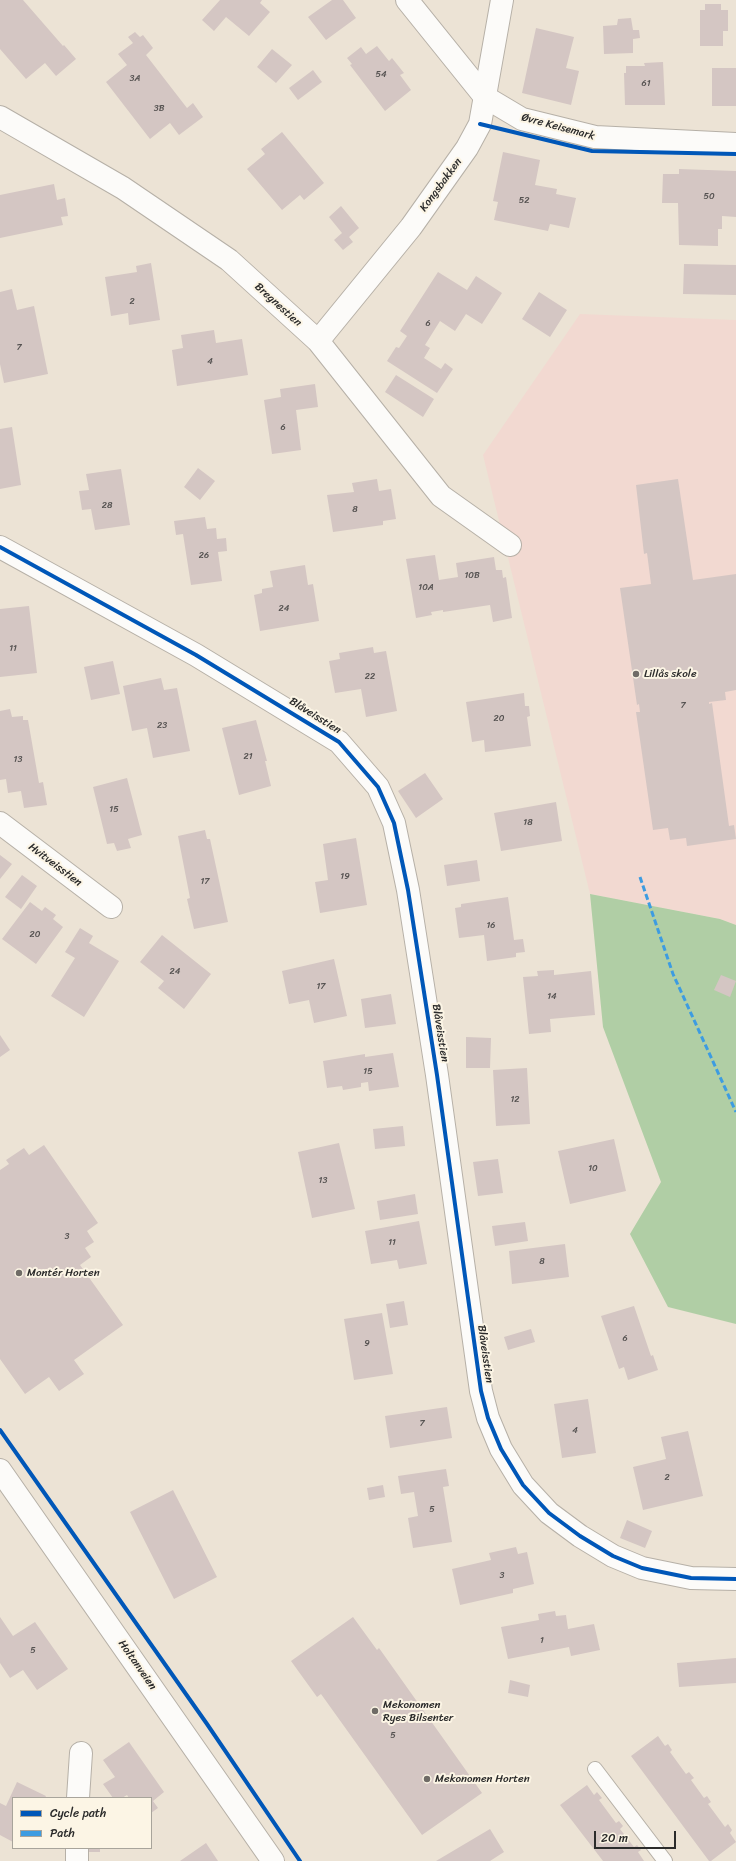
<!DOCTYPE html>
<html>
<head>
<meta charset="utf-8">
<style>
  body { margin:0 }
  #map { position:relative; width:736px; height:1861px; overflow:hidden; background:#ece3d5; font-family:Sriracha,sans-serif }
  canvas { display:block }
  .legend { position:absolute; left:12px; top:1797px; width:140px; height:52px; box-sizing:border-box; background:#fcf5e5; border:1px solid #a8a49b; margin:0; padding:5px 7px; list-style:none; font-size:12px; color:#2b2b2b }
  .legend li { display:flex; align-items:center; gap:8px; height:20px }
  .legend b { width:20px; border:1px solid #a8a49b }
  .scale { position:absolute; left:594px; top:1831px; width:82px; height:18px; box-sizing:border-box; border:2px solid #2b2b2b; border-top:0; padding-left:5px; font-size:12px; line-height:14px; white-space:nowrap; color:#2b2b2b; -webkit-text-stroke:3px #fcf5e5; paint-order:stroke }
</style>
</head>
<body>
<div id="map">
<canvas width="736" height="1861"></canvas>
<ul class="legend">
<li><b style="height:5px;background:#0057b8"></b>Cycle path</li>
<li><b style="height:5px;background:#3d9ce1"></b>Path</li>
</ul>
<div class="scale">20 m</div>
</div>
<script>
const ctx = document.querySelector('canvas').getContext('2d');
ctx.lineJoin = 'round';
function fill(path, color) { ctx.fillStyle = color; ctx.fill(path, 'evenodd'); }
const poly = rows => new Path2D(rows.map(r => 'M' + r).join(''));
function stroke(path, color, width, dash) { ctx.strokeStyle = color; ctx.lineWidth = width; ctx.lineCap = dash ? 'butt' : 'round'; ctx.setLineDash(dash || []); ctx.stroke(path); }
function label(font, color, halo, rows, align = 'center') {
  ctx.font = font + ' Sriracha,sans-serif'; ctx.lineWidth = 4; ctx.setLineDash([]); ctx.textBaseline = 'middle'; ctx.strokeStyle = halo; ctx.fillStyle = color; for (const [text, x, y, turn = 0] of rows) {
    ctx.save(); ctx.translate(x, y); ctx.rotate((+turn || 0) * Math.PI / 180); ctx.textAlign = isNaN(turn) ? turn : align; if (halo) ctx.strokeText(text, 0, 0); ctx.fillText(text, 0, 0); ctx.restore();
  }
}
fill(poly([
  [580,314,736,320,736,925,720,919,590,894,483,455]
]), '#f2d9d1');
fill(poly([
  [590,894,720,919,736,925,736,1324,668,1307,630,1234,661,1182,603,1027]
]), '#b0cea5');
fill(poly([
  [0,0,23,0,63,46,64,45,76,59,56,76,45,63,26,79,0,49],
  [220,0,262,0,260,3,270,12,249,36,226,17,214,31,202,20],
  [332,0,343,0,356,18,326,40,308,17],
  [705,4,721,4,721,10,728,10,728,31,723,31,723,46,700,46,700,10,705,10],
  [631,18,633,30,639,30,640,38,633,39,633,53,604,54,603,26,617,25,618,19],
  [536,28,574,37,566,68,579,71,571,105,522,93],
  [135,32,140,37,143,35,153,48,146,55,187,108,193,103,203,117,179,135,170,123,150,139,106,82,127,65,118,54,133,43,128,37],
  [377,46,389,61,392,58,404,73,400,75,411,90,385,111,350,65,352,64,347,58,361,47,366,54],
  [272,49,292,65,276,83,257,67],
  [663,62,665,105,625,105,624,73,626,73,626,66,645,66,644,63],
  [712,68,736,68,736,106,712,106],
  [313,70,322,82,298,100,289,88],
  [282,132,324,183,304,200,300,195,282,210,247,169,265,154,261,149],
  [503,152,540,160,535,185,557,189,556,194,576,198,569,228,550,224,548,231,494,220,498,202,493,201],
  [679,169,736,171,736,217,722,216,722,229,718,229,718,246,679,245,678,203,662,203,663,174,679,174],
  [54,184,57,200,65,198,68,216,61,217,63,225,0,238,0,195],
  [341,206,359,228,349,237,353,242,343,250,334,240,342,233,329,217],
  [151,263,160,320,129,325,128,313,111,316,105,277,137,272,136,266],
  [684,264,736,265,736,295,683,294],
  [438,272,467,290,476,276,502,293,482,324,466,314,455,331,440,321,425,345,430,348,424,358,441,369,445,363,453,369,437,393,387,361,396,347,399,348,407,336,400,331],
  [12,289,17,310,34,306,48,374,4,383,0,364,0,292],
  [539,292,567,310,550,337,522,319],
  [214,330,216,343,242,339,248,375,177,386,172,350,183,348,181,335],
  [396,375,434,399,423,417,385,392],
  [315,384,318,407,296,410,301,450,272,454,264,400,281,397,280,389],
  [12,427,21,485,0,489,0,429],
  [198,468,215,481,200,500,184,487],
  [121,469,130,525,95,530,91,509,82,510,79,491,89,490,86,474],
  [377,479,379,491,391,489,396,519,383,521,383,525,333,532,327,495,354,492,352,483],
  [678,479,693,580,736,574,736,690,725,692,726,700,709,702,709,704,712,703,729,826,734,825,736,839,687,846,686,838,670,840,668,828,653,830,636,712,640,712,639,704,637,705,620,588,651,584,647,553,644,554,636,485],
  [205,517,207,529,216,528,217,539,226,538,227,551,218,552,222,581,191,585,183,534,176,535,174,521],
  [435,555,439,580,458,577,456,563,494,557,496,570,502,570,503,578,506,577,512,618,493,622,490,605,443,612,443,610,431,612,432,615,416,618,406,559],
  [305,565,308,585,313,584,319,621,260,631,254,595,262,593,262,589,273,587,270,571],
  [29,606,37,673,0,677,0,609],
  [373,647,374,653,386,651,397,711,366,717,361,689,335,693,329,661,340,659,339,653],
  [113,661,120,694,91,700,84,667],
  [161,678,164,690,177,688,190,751,153,758,147,728,132,731,123,686],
  [524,693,525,706,529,706,530,716,527,717,531,746,485,752,484,740,472,742,466,702],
  [10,709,12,717,23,716,23,720,28,720,39,783,43,782,47,805,24,808,21,791,8,793,6,779,0,780,0,711],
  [256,720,267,761,265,761,271,786,239,795,222,728],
  [425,773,443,799,416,818,398,791],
  [127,778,142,835,128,839,131,848,117,851,114,843,107,844,93,787],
  [556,802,562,841,501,851,494,813],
  [205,830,207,839,210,839,228,922,194,929,187,899,190,898,178,836],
  [356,838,367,905,320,913,315,882,328,880,323,844],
  [0,855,12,864,0,879],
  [477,860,480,881,447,886,444,865],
  [22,875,37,886,21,909,5,897],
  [508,897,514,940,523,939,525,952,516,953,516,957,487,961,484,935,459,938,455,908,461,907,461,904],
  [30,902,42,911,45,907,56,915,53,919,63,927,36,964,2,939],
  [80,928,93,936,89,943,119,961,84,1017,51,996,75,958,65,952],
  [162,935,211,974,184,1009,158,988,164,981,140,962],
  [334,959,347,1016,314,1023,309,1000,289,1004,282,971],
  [554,970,554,975,591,971,595,1015,550,1019,551,1032,529,1034,523,977,538,976,537,971],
  [721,975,736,981,730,997,714,990],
  [391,994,396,1024,365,1028,361,999],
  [0,1035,10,1050,0,1057],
  [466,1037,491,1038,490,1068,466,1068],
  [393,1053,399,1087,369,1091,368,1082,361,1083,361,1087,343,1090,342,1086,327,1088,323,1061,365,1054,365,1057],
  [527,1068,530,1124,496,1126,493,1070],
  [403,1126,405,1146,375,1149,373,1129],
  [614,1139,626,1191,570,1204,558,1151],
  [339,1143,355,1209,312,1218,298,1152],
  [44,1145,98,1223,87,1231,94,1242,85,1248,91,1257,80,1265,123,1325,74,1360,84,1374,59,1391,49,1377,25,1394,0,1359,0,1170,9,1164,6,1160,24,1148,29,1155],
  [498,1159,503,1193,478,1196,473,1162],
  [415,1194,418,1214,380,1220,377,1201],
  [419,1221,427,1264,399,1269,397,1260,371,1264,365,1231],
  [525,1222,528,1241,495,1246,492,1226],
  [565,1244,569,1277,512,1284,509,1251],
  [404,1301,408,1325,390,1328,386,1304],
  [634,1306,651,1356,653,1355,658,1370,628,1380,624,1367,619,1369,601,1316],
  [382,1313,393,1374,354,1380,344,1319],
  [531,1329,535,1342,508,1350,504,1337],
  [588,1399,596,1453,562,1458,554,1404],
  [447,1407,452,1438,390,1448,385,1416],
  [688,1431,703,1496,643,1510,633,1467,666,1459,661,1437],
  [446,1469,449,1486,443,1487,452,1542,413,1548,408,1518,418,1516,414,1492,401,1494,398,1476],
  [383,1485,385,1497,369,1500,367,1488],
  [173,1490,217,1577,174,1599,130,1512],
  [627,1520,652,1531,645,1548,620,1538],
  [516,1547,518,1554,527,1552,534,1584,513,1589,513,1593,460,1605,452,1569,491,1560,489,1553],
  [555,1611,556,1616,566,1615,568,1629,594,1624,600,1650,571,1656,569,1647,508,1659,501,1627,539,1620,538,1614],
  [0,1617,13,1636,35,1622,68,1669,37,1690,23,1670,10,1678,0,1663],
  [353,1617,377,1650,379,1648,482,1793,422,1835,321,1694,317,1697,291,1661],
  [736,1658,736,1683,679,1687,677,1663],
  [510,1680,530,1685,528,1697,508,1693],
  [658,1736,665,1746,668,1744,672,1750,670,1752,686,1774,689,1772,694,1778,691,1780,704,1798,707,1796,711,1802,708,1804,725,1827,728,1824,732,1830,730,1833,736,1842,711,1861,709,1861,631,1756],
  [129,1742,164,1792,153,1801,158,1808,151,1813,151,1798,129,1798,127,1795,122,1798,113,1798,103,1784,115,1777,103,1760],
  [17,1782,46,1796,45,1798,13,1798,13,1842,0,1835,0,1803,6,1806],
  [587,1785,594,1795,597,1792,602,1798,599,1800,616,1823,619,1821,623,1826,620,1829,634,1847,637,1845,641,1850,638,1852,644,1861,603,1861,560,1805],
  [490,1829,504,1852,490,1861,436,1861],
  [206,1843,218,1861,180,1861],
  [86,1848,100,1848,100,1852,86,1852]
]), '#d4c6c3');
const lane = poly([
  [595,1769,665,1861]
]);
const street = poly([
  [0,117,123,188,229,260,318,341,441,496,510,545],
  [318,341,411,227,467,148,480,124,502,0],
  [0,547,196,655,339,742,378,787,394,823,408,890,437,1075,481,1391,488,1418,501,1449,523,1485,549,1513,580,1536,613,1556,642,1568,691,1578,736,1579],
  [0,823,111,907],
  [78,1798,81,1753],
  [77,1861,77,1848]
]);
const secondary = poly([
  [407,0,485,97,522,119,595,137,736,144],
  [0,1470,273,1861]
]);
stroke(lane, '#b6b0a7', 16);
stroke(street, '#b6b0a7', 24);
stroke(secondary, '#b6b0a7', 24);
stroke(lane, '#fcfbf9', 14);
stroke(street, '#fcfbf9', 22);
stroke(secondary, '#fcfbf9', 22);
stroke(poly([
  [640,877,673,974,736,1112]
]), '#3d9ce1', 3, [6, 3]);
stroke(poly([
  [480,124,592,151,736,154],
  [0,547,196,655,339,742,378,787,394,823,408,890,437,1075,481,1391,488,1418,501,1449,523,1485,549,1513,580,1536,613,1556,642,1568,691,1578,736,1579],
  [0,1430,207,1724,300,1861]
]), '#0057b8', 4);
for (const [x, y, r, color] of [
  [636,674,4,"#6f6b66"],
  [19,1273,4,"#6f6b66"],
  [375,1711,4,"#6f6b66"],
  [427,1779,4,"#6f6b66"]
]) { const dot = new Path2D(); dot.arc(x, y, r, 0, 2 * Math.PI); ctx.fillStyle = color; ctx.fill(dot); stroke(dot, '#fcf5e5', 1.5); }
label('9px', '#555251', null, [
  ["54",381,75],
  ["3A",135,79],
  ["61",646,84],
  ["3B",159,109],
  ["50",709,197],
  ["52",524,201],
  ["2",132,302],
  ["6",428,324],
  ["7",19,348],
  ["4",210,362],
  ["6",283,428],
  ["28",107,506],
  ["8",355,510],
  ["26",204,556],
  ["10B",472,576],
  ["10A",426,588],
  ["24",284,609],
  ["11",13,649],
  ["22",370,677],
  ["7",683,706],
  ["20",499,719],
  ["23",162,726],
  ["21",248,757],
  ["13",18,760],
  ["15",114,810],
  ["18",528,823],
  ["19",345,877],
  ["17",205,882],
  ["16",491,926],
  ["20",35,935],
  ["24",175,972],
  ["17",321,987],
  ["14",552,997],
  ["15",368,1072],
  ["12",515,1100],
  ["10",593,1169],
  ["13",323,1181],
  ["3",67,1237],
  ["11",392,1243],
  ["8",542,1262],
  ["6",625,1339],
  ["9",367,1344],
  ["7",422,1424],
  ["4",575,1431],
  ["2",667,1478],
  ["5",432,1510],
  ["3",502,1576],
  ["1",542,1641],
  ["5",33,1651],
  ["5",393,1736]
]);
label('11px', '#2b2b2b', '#fcf5e5', [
  ["Øvre Keisemark",558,127,15],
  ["Kongsbakken",441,185,-54],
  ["Bregnestien",278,305,42],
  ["Blåveisstien",315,716,32],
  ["Hvitveisstien",55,865,37],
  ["Blåveisstien",440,1033,81],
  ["Blåveisstien",485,1354,82],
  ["Holtanveien",137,1665,55]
]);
label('11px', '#2b2b2b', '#fcf5e5', [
  ["Lillås skole",644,674],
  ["Montér Horten",27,1273],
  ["Mekonomen",383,1705],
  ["Ryes Bilsenter",383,1718],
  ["Mekonomen Horten",435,1779]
], 'left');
</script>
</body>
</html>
